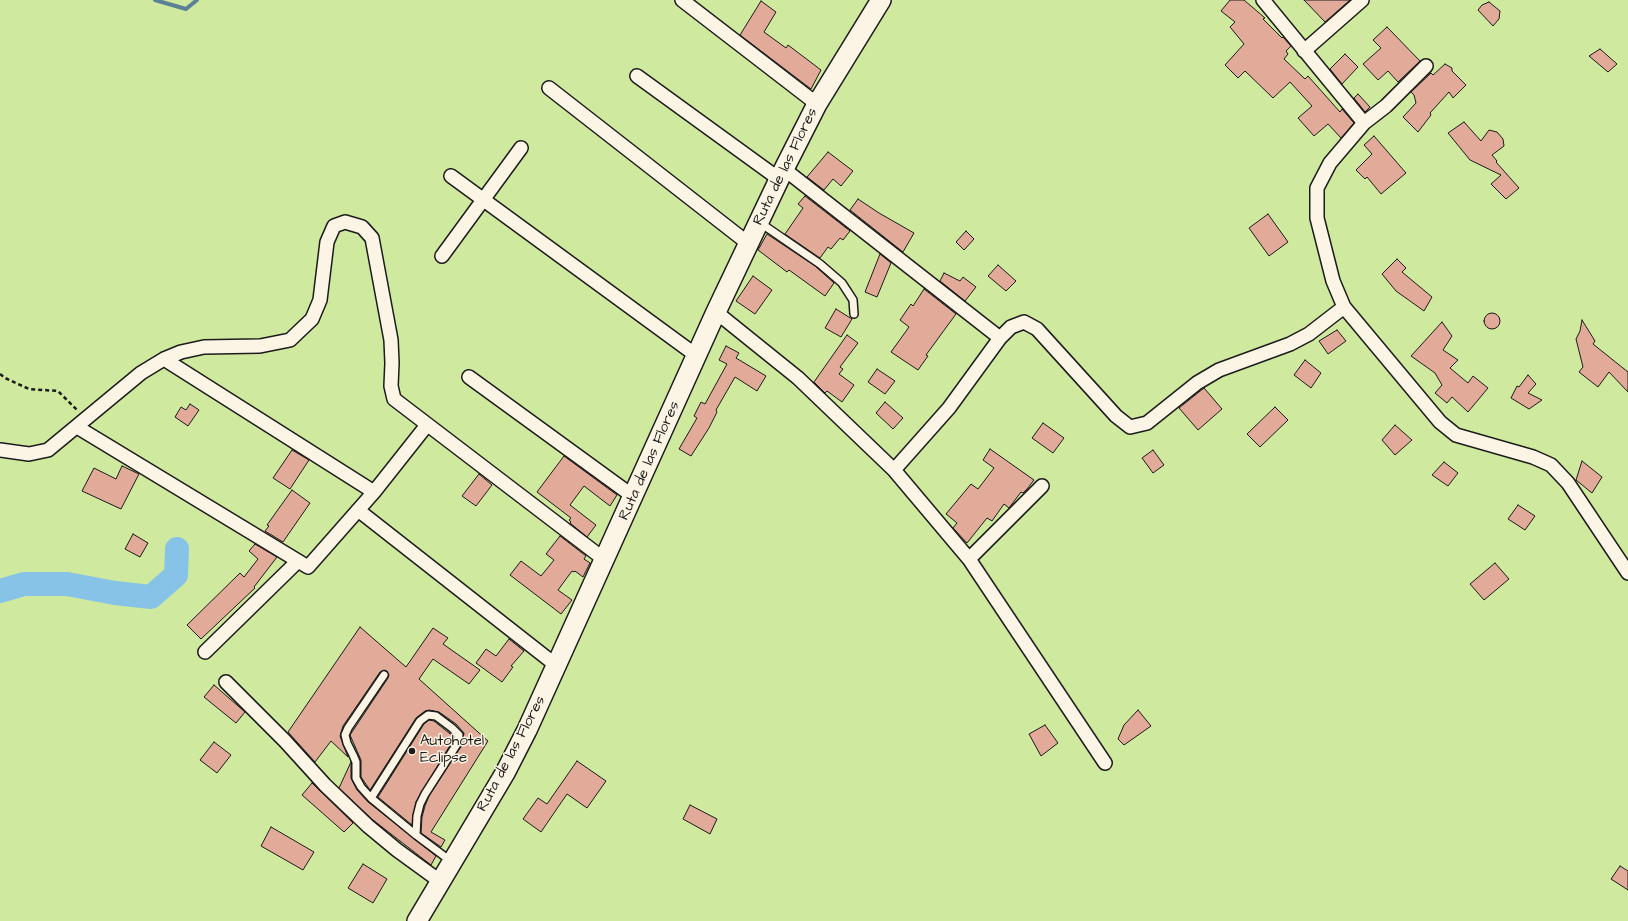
<!DOCTYPE html>
<html>
<head>
<meta charset="utf-8">
<style>
  body { margin:0 }
  canvas { display:block; background:#fcf5e5 }
</style>
</head>
<body>
<canvas width="1628" height="921"></canvas>
<script>
const ctx = document.querySelector('canvas').getContext('2d');
ctx.lineJoin = 'round';
function fill(path, color) { ctx.fillStyle = color; ctx.fill(path, 'evenodd'); }
const poly = rows => new Path2D(rows.map(r => 'M' + r).join(''));
function stroke(path, color, width, dash) { ctx.strokeStyle = color; ctx.lineWidth = width; ctx.lineCap = dash ? 'butt' : 'round'; ctx.setLineDash(dash || []); ctx.stroke(path); }
function label(font, color, halo, rows, align = 'center') {
  ctx.font = font + ' "Architects Daughter",sans-serif'; ctx.lineWidth = 3; ctx.setLineDash([]); ctx.textBaseline = 'middle'; ctx.strokeStyle = halo; ctx.fillStyle = color; for (const [text, x, y, turn = 0] of rows) {
    ctx.save(); ctx.translate(x, y); ctx.rotate((+turn || 0) * Math.PI / 180); ctx.textAlign = isNaN(turn) ? turn : align; if (halo) ctx.strokeText(text, 0, 0); ctx.fillText(text, 0, 0); ctx.restore();
  }
}
fill(poly([
  [0,0,1628,0,1628,921,0,921]
]), '#cfe99e');
stroke(poly([
  [155,0,186,9,197,0]
]), '#5c8096', 4);
stroke(poly([
  [0,591,24,584,67,584,115,593,151,597,176,575,177,549]
]), '#87c3e7', 24);
const building = poly([
  [1230,0,1244,0,1265,18,1263,19,1282,38,1283,37,1291,46,1286,51,1288,54,1284,59,1305,79,1308,76,1340,112,1342,109,1354,123,1341,138,1328,124,1314,136,1298,118,1312,106,1290,82,1273,98,1245,71,1238,78,1225,65,1244,44,1230,27,1235,22,1221,11,1230,0],
  [1304,0,1350,0,1325,22,1304,0],
  [761,1,776,12,764,32,786,48,788,45,821,70,811,89,740,35,761,1],
  [1489,2,1500,11,1499,19,1493,26,1478,10,1482,5,1489,2],
  [1387,27,1420,61,1398,82,1388,71,1378,80,1363,64,1381,48,1373,40,1387,27],
  [1600,49,1617,64,1608,72,1589,56,1600,49],
  [1345,54,1358,67,1342,84,1330,69,1345,54],
  [1445,64,1452,68,1452,71,1466,85,1453,98,1449,92,1430,113,1431,115,1418,132,1403,117,1416,103,1414,95,1411,92,1431,73,1433,75,1445,64],
  [1358,94,1370,107,1365,112,1354,98,1358,94],
  [1464,122,1481,141,1489,130,1497,132,1503,139,1504,146,1492,155,1497,161,1496,162,1519,188,1506,199,1491,184,1501,175,1470,160,1448,133,1464,122],
  [1374,136,1406,173,1381,194,1367,177,1365,179,1356,170,1372,154,1364,145,1374,136],
  [828,152,853,171,841,186,833,179,824,190,807,177,828,152],
  [805,196,850,231,843,240,840,238,831,249,828,247,820,258,785,234,803,208,798,204,805,196],
  [858,199,879,213,914,233,903,252,850,210,858,199],
  [1268,214,1288,242,1269,256,1249,228,1268,214],
  [966,231,974,239,964,250,956,242,966,231],
  [767,234,815,266,834,283,825,296,789,270,787,272,758,250,767,234],
  [880,254,891,263,877,297,865,292,880,254],
  [1397,259,1406,268,1402,272,1432,297,1424,311,1396,291,1382,274,1397,259],
  [998,265,1016,281,1006,291,988,276,998,265],
  [944,273,960,281,963,277,976,287,965,301,940,281,944,273],
  [753,276,772,290,755,314,736,301,753,276],
  [924,289,956,314,926,355,928,356,918,370,891,352,909,327,900,320,911,304,913,306,924,289],
  [836,309,852,319,841,337,825,328,836,309],
  '1484 321a8 8 0 1 1 16 0a8 8 0 1 1-16 0Z',
  [1582,320,1595,341,1593,344,1628,372,1628,392,1609,372,1598,387,1579,372,1583,367,1576,339,1580,331,1582,320],
  [1442,322,1452,336,1443,350,1458,360,1450,368,1468,383,1473,376,1488,388,1468,412,1452,397,1447,403,1435,393,1442,385,1435,373,1411,356,1442,322],
  [1337,330,1346,341,1328,354,1319,341,1337,330],
  [847,335,858,343,840,367,843,369,839,374,854,385,842,402,827,391,825,393,814,382,847,335],
  [726,346,739,353,736,358,766,376,757,391,735,377,716,410,717,412,709,428,691,456,679,449,697,418,694,416,701,402,705,404,727,364,719,360,726,346],
  [1305,360,1321,373,1311,388,1294,375,1305,360],
  [877,369,895,381,885,394,868,382,877,369],
  [1528,375,1536,384,1528,393,1542,400,1529,409,1511,398,1517,386,1519,387,1528,375],
  [1204,388,1222,409,1198,430,1179,408,1204,388],
  [885,402,903,418,893,429,876,413,885,402],
  [190,404,199,410,188,426,175,417,181,407,186,410,190,404],
  [1275,407,1288,420,1260,447,1247,434,1275,407],
  [1043,423,1064,438,1053,453,1032,438,1043,423],
  [1395,425,1412,440,1395,455,1382,440,1395,425],
  [990,449,1034,480,1027,489,1023,493,1021,492,1009,508,1004,504,992,521,987,518,967,543,953,528,957,523,946,514,971,484,978,489,994,468,983,460,990,449],
  [292,450,309,460,290,489,273,478,292,450],
  [1153,450,1164,465,1153,473,1142,458,1153,450],
  [564,456,617,495,610,506,584,486,570,505,596,525,587,537,570,523,571,522,569,520,571,518,537,492,564,456],
  [1582,461,1602,477,1592,493,1576,480,1582,461],
  [1444,462,1458,473,1448,486,1432,475,1444,462],
  [122,466,139,474,121,509,82,491,94,468,116,479,122,466],
  [479,474,492,485,476,506,462,496,479,474],
  [292,490,310,503,283,542,265,531,269,526,267,525,292,490],
  [1518,505,1535,516,1525,530,1508,519,1518,505],
  [133,534,148,543,140,557,125,549,133,534],
  [560,536,586,556,584,559,590,563,583,577,575,571,574,572,572,571,558,590,572,600,561,614,510,575,521,561,541,576,554,560,546,554,560,536],
  [255,544,277,557,254,587,255,588,201,639,187,625,240,573,244,577,258,559,249,551,255,544],
  [1495,563,1509,579,1484,600,1470,584,1495,563],
  [360,627,406,667,433,628,448,638,443,644,480,670,469,684,433,659,419,679,488,741,431,832,445,840,441,847,421,833,422,817,425,806,429,796,462,745,464,733,456,724,439,712,429,710,425,711,416,718,370,790,361,777,361,760,350,735,388,678,389,675,387,671,384,670,380,672,343,726,340,736,348,757,331,741,315,762,288,732,360,627],
  [509,639,524,651,511,666,513,667,502,682,476,663,486,649,496,656,509,639],
  [214,685,245,712,236,723,204,697,214,685],
  [1138,710,1151,726,1124,745,1118,739,1124,725,1138,710],
  [429,720,434,721,454,737,452,742,416,802,412,825,378,797,424,724,429,720],
  [1045,725,1058,743,1041,756,1029,734,1045,725],
  [214,742,231,755,217,773,200,760,214,742],
  [577,761,606,781,587,808,567,794,541,832,523,819,538,798,547,804,577,761],
  [351,762,351,778,357,790,368,802,436,856,431,865,373,820,339,788,351,762],
  [312,783,353,823,344,832,302,795,312,783],
  [690,805,717,819,710,834,683,819,690,805],
  [271,827,314,852,303,870,261,846,271,827],
  [363,864,387,879,373,903,348,888,363,864],
  [1620,866,1628,871,1628,890,1611,879,1620,866]
]);
fill(building, '#e2aa99');
stroke(building, '#1c1c1c', 1);
const service = poly([
  [759,222,820,264,842,283,853,300,854,314],
  [384,675,348,728,345,735,347,743,353,755,356,762,356,778,361,787,371,798,416,835],
  [371,798,420,721,428,715,436,716,452,728,459,735,457,744,425,794,420,804,417,816,416,835,452,862]
]);
const minor = poly([
  [682,0,817,104],
  [1263,0,1364,123,1330,163,1317,188,1317,218,1333,281,1344,307,1440,422,1456,435,1533,457,1551,465,1568,483,1628,573],
  [1304,51,1362,0],
  [637,76,779,179],
  [549,88,749,244],
  [1364,123,1386,106,1426,66],
  [784,169,1000,338],
  [451,176,697,356],
  [442,256,521,148],
  [716,312,798,378,894,470,969,559,1105,763],
  [164,359,374,492,427,425],
  [469,377,634,497],
  [77,427,308,567,374,492],
  [0,450,29,454,48,450,141,373,164,359,181,352,204,347,260,346,290,340,312,319,320,300,327,242,334,226,345,222,362,227,372,238,391,340,392,363,391,386,394,399,605,560],
  [894,470,949,408,1000,338,1011,327,1024,322,1037,329,1116,416,1130,427,1147,423,1197,383,1219,370,1290,344,1309,334,1344,307],
  [358,510,557,666],
  [969,559,1042,486],
  [205,652,298,561],
  [226,682,285,741,325,785,368,826,397,850,441,882]
]);
const secondary = poly([
  [417,921,505,773,527,730,716,312,784,169,817,104,881,0]
]);
stroke(service, '#1c1c1c', 10);
stroke(minor, '#1c1c1c', 16);
stroke(secondary, '#1c1c1c', 22);
stroke(poly([
  [0,374,5,378,29,389,58,391,77,410]
]), '#1c1c1c', 2.5, [4, 3]);
stroke(service, '#fcf5e5', 7);
stroke(minor, '#fcf5e5', 13);
stroke(secondary, '#fcf5e5', 19);
for (const [x, y, r, color] of [
  [412,751,4,"#1c1c1c"]
]) { const dot = new Path2D(); dot.arc(x, y, r, 0, 2 * Math.PI); ctx.fillStyle = color; ctx.fill(dot); stroke(dot, '#fcf5e5', 1.5); }
label('15px', '#1c1c1c', '#fcf5e5', [
  ["Ruta de las Flores",786,167,-64],
  ["Ruta de las Flores",650,461,-66],
  ["Ruta de las Flores",512,754,-62]
]);
label('15px', '#1c1c1c', '#fcf5e5', [
  ["Autohotel",420,742],
  ["Eclipse",420,759]
], 'left');
</script>
</body>
</html>
